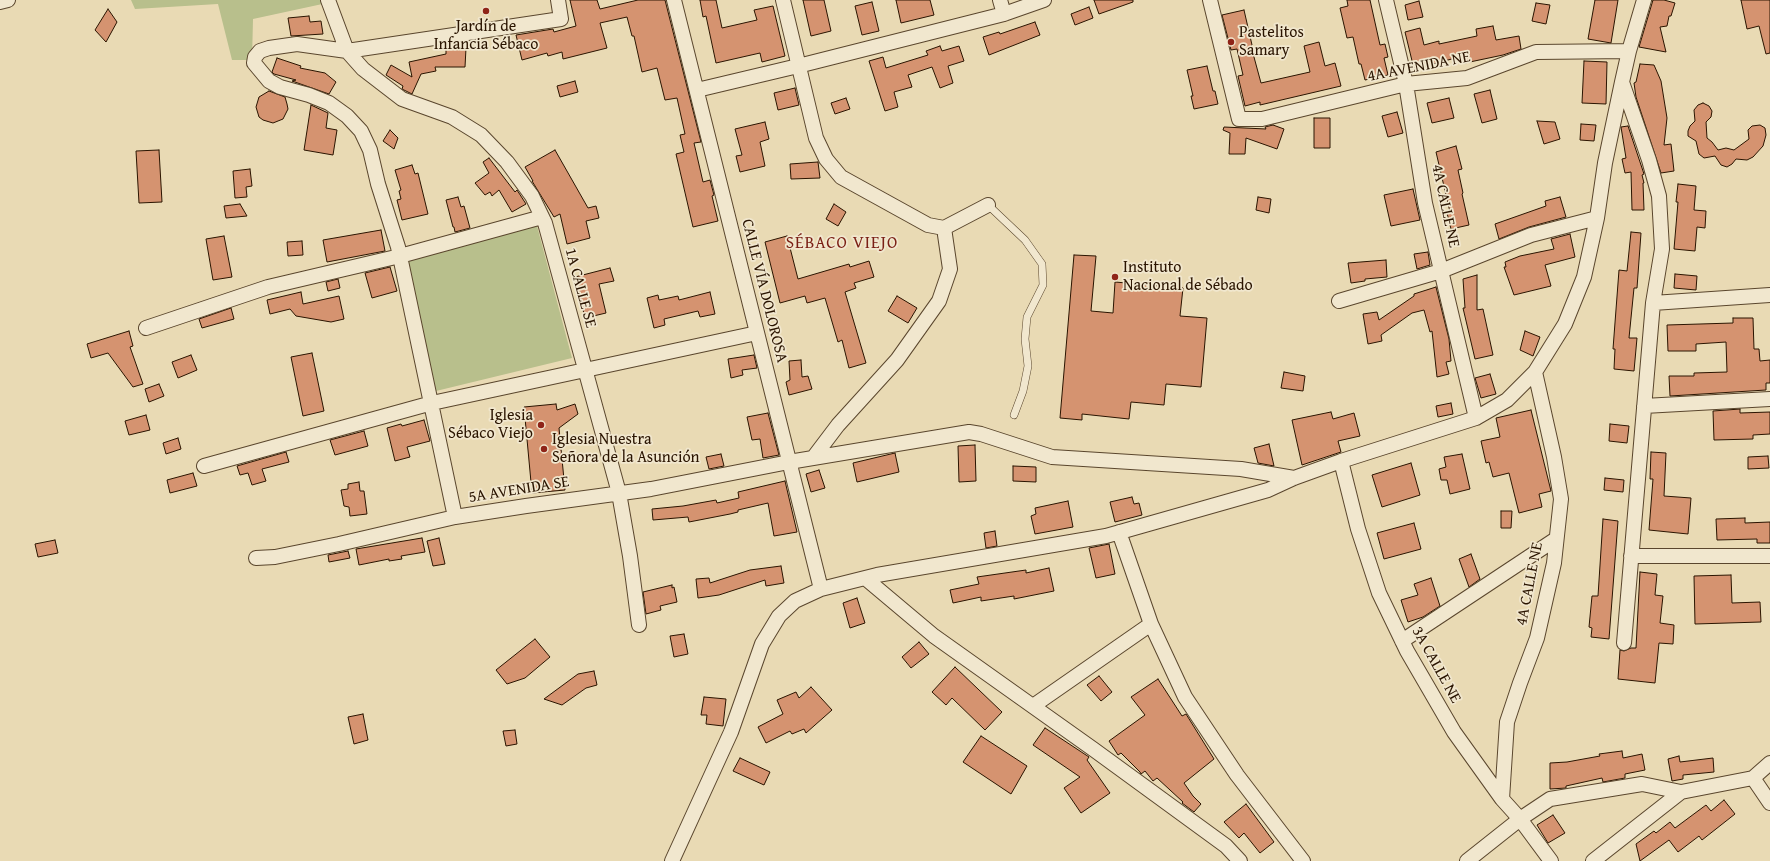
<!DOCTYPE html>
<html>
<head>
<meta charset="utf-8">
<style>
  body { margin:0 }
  canvas { display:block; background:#e9dab4 }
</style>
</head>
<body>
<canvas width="1770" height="861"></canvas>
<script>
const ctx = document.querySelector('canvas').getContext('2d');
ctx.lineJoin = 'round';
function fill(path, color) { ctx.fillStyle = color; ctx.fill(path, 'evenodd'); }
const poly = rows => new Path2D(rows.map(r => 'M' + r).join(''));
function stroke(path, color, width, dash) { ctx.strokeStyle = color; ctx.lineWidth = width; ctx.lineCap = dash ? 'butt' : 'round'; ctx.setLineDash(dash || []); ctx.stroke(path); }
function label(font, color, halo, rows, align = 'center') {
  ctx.font = font + ' "Gentium Book Plus",serif'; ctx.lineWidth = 3.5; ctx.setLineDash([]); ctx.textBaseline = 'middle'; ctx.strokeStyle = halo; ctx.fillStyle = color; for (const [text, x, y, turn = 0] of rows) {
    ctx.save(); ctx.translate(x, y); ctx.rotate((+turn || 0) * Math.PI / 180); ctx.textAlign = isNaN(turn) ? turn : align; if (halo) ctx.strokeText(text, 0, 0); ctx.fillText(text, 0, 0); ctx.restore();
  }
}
fill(poly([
  [131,0,326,0,327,3,253,19,252,60,232,60,218,4,135,9],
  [537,226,572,358,436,391,407,260]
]), '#b8bf8c');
const building = poly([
  [570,0,597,0,600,9,638,0,665,0,701,142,694,143,703,182,710,180,714,195,712,196,718,221,693,227,676,154,684,152,680,135,685,134,677,98,665,100,657,68,642,72,634,36,632,36,627,17,600,23,607,48,563,59,562,52,548,56,547,53,522,60,516,35,553,29,554,32,576,26,570,0],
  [700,0,716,0,722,28,757,20,754,10,773,6,785,56,762,62,760,53,716,63,706,16,703,17,700,0],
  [803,0,824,0,831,31,811,36,803,0],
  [896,0,930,0,934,15,901,23,896,0],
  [1094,0,1133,0,1133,2,1099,14,1094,0],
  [1347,0,1370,0,1380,45,1385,44,1388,57,1384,58,1388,75,1365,80,1361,64,1359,64,1353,37,1347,38,1340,8,1348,6,1347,0],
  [1595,0,1618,0,1611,43,1588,39,1595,0],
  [1653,0,1664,0,1675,3,1671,16,1669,16,1667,26,1660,27,1666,52,1639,47,1653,0],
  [1741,0,1770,0,1770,53,1766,54,1759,26,1747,29,1741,0],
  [1419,1,1423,17,1408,20,1405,5,1419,1],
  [872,2,879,31,862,35,855,6,872,2],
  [1536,3,1550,5,1546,24,1532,21,1536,3],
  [1089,7,1093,18,1075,25,1071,14,1089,7],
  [108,9,117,22,106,42,95,30,108,9],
  [1244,10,1252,45,1251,46,1261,83,1310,72,1304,46,1319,42,1325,66,1335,63,1341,86,1260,105,1260,102,1245,106,1238,76,1243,75,1237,49,1231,50,1222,15,1244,10],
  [309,16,310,22,321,21,323,34,291,36,288,18,309,16],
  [1035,22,1040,35,989,55,983,37,999,32,1000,34,1035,22],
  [1493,26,1496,40,1519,36,1521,49,1503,55,1465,63,1463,56,1414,69,1405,32,1420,28,1424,45,1439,41,1439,44,1477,36,1476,29,1493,26],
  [940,46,942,51,959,46,964,61,948,66,953,83,940,88,932,67,908,75,912,87,894,92,898,107,885,111,869,61,883,57,886,68,928,55,926,51,940,46],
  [446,48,466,48,465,67,435,67,436,71,421,74,412,94,402,89,403,86,386,75,391,65,412,77,409,62,446,54,446,48],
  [277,58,301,66,300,68,325,73,336,82,329,94,292,81,296,80,274,74,272,72,277,58],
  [1584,61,1607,62,1606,104,1582,103,1584,61],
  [1640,64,1654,65,1661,81,1667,118,1664,145,1671,144,1674,171,1661,173,1636,97,1634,83,1636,82,1640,64],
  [1207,66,1213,91,1215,91,1218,104,1194,109,1191,96,1193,96,1187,70,1207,66],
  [575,81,578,92,560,97,557,86,575,81],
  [795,88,799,105,778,110,774,93,795,88],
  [1490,90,1497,119,1482,123,1474,94,1490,90],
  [269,91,285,97,287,104,288,109,283,119,273,123,263,120,259,117,256,107,259,97,269,91],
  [846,98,850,109,835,114,831,103,846,98],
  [1449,98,1454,118,1432,123,1427,103,1449,98],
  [1703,103,1709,106,1712,111,1711,117,1706,122,1707,138,1712,142,1718,150,1726,148,1734,150,1749,139,1748,130,1752,126,1760,125,1765,128,1766,135,1763,146,1753,157,1747,160,1736,159,1732,164,1727,167,1721,165,1715,156,1704,158,1699,154,1696,141,1688,136,1688,131,1690,126,1695,121,1694,110,1698,105,1703,103],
  [311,105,328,113,326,128,337,130,333,155,304,150,311,105],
  [1397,112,1403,133,1388,137,1382,116,1397,112],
  [1314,118,1330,118,1330,148,1314,148,1314,118],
  [1537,121,1555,122,1560,139,1544,144,1537,121],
  [765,122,769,139,760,142,765,166,740,172,736,156,742,155,735,129,765,122],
  [1581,124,1596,125,1594,141,1580,140,1581,124],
  [1273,125,1284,129,1277,149,1246,138,1245,154,1229,154,1230,133,1223,130,1224,127,1266,129,1265,127,1273,125],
  [1628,126,1644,174,1642,175,1644,183,1643,183,1644,210,1632,210,1631,172,1625,173,1622,159,1626,158,1621,127,1628,126],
  [390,130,398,138,394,149,383,141,390,130],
  [1456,146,1462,169,1458,170,1463,193,1462,194,1469,225,1451,229,1447,213,1450,212,1436,152,1456,146],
  [159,150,162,202,139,203,136,151,159,150],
  [555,150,588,208,596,206,599,218,586,221,590,238,567,244,560,214,554,217,532,181,533,181,525,167,555,150],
  [489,158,515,192,517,190,526,204,512,212,499,190,492,196,490,192,485,195,475,183,489,173,483,162,489,158],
  [818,162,820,178,791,179,790,164,818,162],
  [412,165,415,174,418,173,428,214,402,220,397,200,401,199,399,191,401,190,395,170,412,165],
  [250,169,252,186,246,187,247,197,235,198,233,171,250,169],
  [1678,184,1696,186,1694,210,1706,211,1705,228,1697,227,1695,251,1674,249,1678,202,1676,202,1678,184],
  [1413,189,1420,220,1391,226,1384,195,1413,189],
  [458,197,461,207,464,206,470,228,455,232,454,227,453,227,446,200,458,197],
  [1258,197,1271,199,1269,213,1256,210,1258,197],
  [1560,197,1566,217,1529,227,1499,239,1495,224,1546,206,1545,201,1560,197],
  [240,204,247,216,226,218,224,206,240,204],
  [834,204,846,212,838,226,826,219,834,204],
  [381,230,385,251,327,262,323,240,381,230],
  [1631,232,1641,233,1637,288,1634,288,1629,338,1637,338,1634,371,1614,369,1615,349,1613,349,1619,270,1627,271,1631,232],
  [1570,234,1575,257,1545,265,1551,286,1514,295,1504,267,1506,267,1505,262,1520,256,1554,249,1551,239,1570,234],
  [224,236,232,277,213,280,206,239,224,236],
  [787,236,798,279,849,264,850,267,869,261,874,277,854,283,856,288,845,292,866,363,849,368,842,340,838,342,825,298,807,303,805,296,780,303,765,242,787,236],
  [302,241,303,255,288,256,287,242,302,241],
  [1428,252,1430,265,1417,269,1414,254,1428,252],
  [1074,255,1096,256,1091,311,1113,313,1115,282,1183,288,1180,316,1207,318,1201,387,1166,384,1164,405,1131,402,1129,419,1082,414,1082,420,1060,418,1074,255],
  [1386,260,1387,277,1365,279,1365,281,1351,283,1348,263,1386,260],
  [390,267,397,291,372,298,365,273,390,267],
  [610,268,614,281,599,284,606,313,585,318,575,277,610,268],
  [1675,274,1697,276,1696,290,1674,288,1675,274],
  [1477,275,1477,310,1483,309,1493,355,1475,359,1463,308,1465,308,1463,279,1477,275],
  [338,279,340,288,328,291,326,282,338,279],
  [1436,287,1449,339,1451,361,1446,362,1449,374,1437,377,1432,331,1430,332,1424,310,1412,313,1381,335,1382,341,1368,344,1363,314,1377,312,1379,320,1414,296,1414,294,1436,287],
  [301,292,303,304,339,296,344,319,331,322,296,316,290,309,270,314,267,300,301,292],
  [710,292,715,314,700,317,698,311,664,319,665,325,654,328,647,298,658,295,659,300,678,296,679,300,710,292],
  [897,296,917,308,908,323,888,311,897,296],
  [231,308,234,319,202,328,199,319,231,308],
  [1733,318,1753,318,1754,349,1759,349,1760,361,1770,360,1770,383,1766,383,1766,390,1670,396,1669,376,1694,376,1694,373,1727,372,1726,342,1696,344,1696,351,1668,351,1667,325,1733,323,1733,318],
  [129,331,133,346,130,347,143,384,133,387,108,353,91,358,87,344,129,331],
  [1525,331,1540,337,1533,356,1520,350,1525,331],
  [312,353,324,411,303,416,291,357,312,353],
  [191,355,197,370,178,378,172,362,191,355],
  [754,355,757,368,742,370,743,375,731,378,728,359,754,355],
  [801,360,802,377,808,376,812,389,789,395,786,382,790,380,789,361,801,360],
  [1284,372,1305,376,1303,391,1281,388,1284,372],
  [1490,374,1496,394,1481,398,1475,378,1490,374],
  [159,384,164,396,149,402,145,389,159,384],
  [1451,403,1453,414,1438,417,1436,406,1451,403],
  [556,404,557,410,575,404,578,414,559,428,565,490,532,493,524,407,556,404],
  [1740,409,1740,413,1770,412,1770,434,1753,435,1753,439,1714,440,1713,411,1740,409],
  [1531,410,1551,491,1539,494,1542,507,1519,513,1509,473,1493,477,1489,462,1486,463,1481,441,1500,437,1496,418,1531,410],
  [1331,412,1333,419,1354,413,1360,436,1338,441,1341,452,1302,465,1292,420,1331,412],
  [768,413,779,455,763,458,760,439,752,440,747,417,768,413],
  [146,415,150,430,129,435,125,421,146,415],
  [424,420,430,441,407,447,410,457,395,461,387,428,401,424,402,426,424,420],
  [1610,424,1629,426,1627,443,1609,441,1610,424],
  [364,431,368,446,335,455,330,440,364,431],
  [178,438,181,449,166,454,163,443,178,438],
  [1269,444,1274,466,1258,463,1254,448,1269,444],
  [975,445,976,481,959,482,958,446,975,445],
  [286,452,289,462,262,469,266,481,252,485,248,473,240,475,237,466,286,452],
  [1651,452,1666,453,1664,496,1691,498,1688,534,1649,530,1653,479,1650,479,1651,452],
  [895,453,899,472,857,482,853,463,895,453],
  [721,454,724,466,709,469,706,457,721,454],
  [1462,454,1470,489,1450,494,1447,480,1441,480,1439,469,1446,467,1444,457,1462,454],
  [1768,456,1769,468,1748,469,1748,457,1768,456],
  [1411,463,1420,495,1382,507,1372,475,1411,463],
  [1013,466,1036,467,1036,482,1013,481,1013,466],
  [819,470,825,488,811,492,806,474,819,470],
  [193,473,197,486,170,493,167,480,193,473],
  [1605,478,1624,480,1623,492,1604,490,1605,478],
  [785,481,797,532,774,536,768,503,738,510,738,512,730,514,689,522,688,517,653,520,652,509,683,506,716,500,717,503,739,498,738,492,785,481],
  [359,482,360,491,364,491,367,514,350,516,349,507,344,506,341,490,348,489,348,484,359,482],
  [1132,497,1134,504,1139,503,1142,515,1115,522,1110,502,1132,497],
  [1068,501,1073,527,1035,534,1031,516,1036,514,1035,508,1068,501],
  [1501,511,1512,511,1511,528,1501,528,1501,511],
  [1745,518,1745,523,1770,522,1770,543,1757,543,1757,539,1717,540,1716,519,1745,518],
  [1603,519,1618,521,1609,639,1591,637,1592,628,1589,627,1592,596,1598,596,1603,519],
  [1414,523,1421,549,1384,559,1377,533,1414,523],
  [995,531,997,546,986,548,984,533,995,531],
  [422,538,425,552,401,556,402,559,389,561,389,559,359,565,356,549,422,538],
  [439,538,445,564,433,566,427,541,439,538],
  [55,540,58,553,38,557,35,544,55,540],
  [1109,544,1115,574,1096,578,1089,548,1109,544],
  [348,551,350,558,329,562,328,555,348,551],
  [1471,554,1480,579,1469,587,1459,559,1471,554],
  [781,566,784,583,766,586,765,580,719,595,698,598,696,579,709,578,710,583,750,570,781,566],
  [1049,568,1054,591,1014,599,1014,596,981,601,981,597,953,603,950,590,979,584,977,577,1026,570,1026,573,1049,568],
  [1640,572,1657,574,1655,595,1663,596,1660,623,1674,625,1673,644,1659,643,1655,683,1618,679,1620,650,1624,651,1631,648,1636,648,1640,572],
  [1731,575,1732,603,1760,602,1761,622,1695,624,1694,576,1731,575],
  [1431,578,1440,606,1423,617,1408,622,1401,600,1418,595,1414,584,1431,578],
  [672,585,672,588,674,587,677,602,660,606,661,610,646,614,643,592,672,585],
  [857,598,865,623,850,628,843,603,857,598],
  [684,634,688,654,674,657,670,636,684,634],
  [535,639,550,657,525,678,507,684,496,670,535,639],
  [919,642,929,654,911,668,902,657,919,642],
  [955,667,1002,712,985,730,952,698,946,705,932,692,955,667],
  [594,671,597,685,586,688,562,705,544,699,578,674,594,671],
  [1099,676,1112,692,1101,701,1087,685,1099,676],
  [1158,679,1182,716,1186,714,1214,759,1184,783,1193,796,1201,804,1194,812,1182,803,1183,802,1157,778,1153,781,1145,771,1141,774,1140,772,1121,753,1118,755,1109,741,1145,715,1131,697,1158,679],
  [811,687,832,710,806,733,804,729,792,734,790,731,766,743,758,727,783,714,777,700,796,692,799,698,811,687],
  [704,697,726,699,723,726,706,724,707,715,701,715,704,697],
  [363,714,368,740,354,744,348,717,363,714],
  [1045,728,1089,757,1087,760,1110,793,1081,813,1064,788,1080,777,1033,745,1045,728],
  [515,730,517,744,506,746,503,731,515,730],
  [981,736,1027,766,1011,794,963,762,981,736],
  [1622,751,1623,758,1642,754,1645,770,1625,774,1625,778,1603,782,1602,778,1566,786,1566,788,1550,789,1550,763,1567,762,1600,756,1599,754,1622,751],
  [1679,756,1680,762,1713,758,1714,772,1683,775,1683,779,1672,781,1668,759,1679,756],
  [740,758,770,772,764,785,733,771,740,758],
  [1724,800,1735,814,1702,840,1699,836,1678,852,1669,840,1640,861,1636,844,1654,831,1656,833,1670,822,1675,828,1706,805,1711,811,1724,800],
  [1246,804,1274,842,1260,853,1244,833,1239,838,1224,822,1246,804],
  [1553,815,1565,833,1548,843,1537,825,1553,815]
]);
fill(building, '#d59370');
stroke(building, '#2a1400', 1);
const lane = poly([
  [988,205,1025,240,1042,264,1043,285,1027,317,1025,339,1028,366,1023,391,1014,415]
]);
const street = poly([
  [328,0,347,51,363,69,402,99,452,117,481,135,507,162,532,196,545,223,619,493,630,556,639,625],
  [674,0,821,589],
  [783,0,816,138,826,159,841,177,928,225,944,228,988,205],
  [1000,0,1004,14],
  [1210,0,1239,119,1262,119,1406,84,1467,78,1536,52,1629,51],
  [1386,0,1406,84,1425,203,1476,418],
  [0,2,8,0],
  [1622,82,1649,160,1659,196,1662,249,1653,303,1624,643],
  [697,90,798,66,1004,14,1044,0],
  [1339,301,1441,271,1531,235,1597,218],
  [1653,303,1770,295],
  [146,328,268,287,400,256,542,217],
  [1644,406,1770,399],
  [813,458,838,425,897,360,939,301,950,269,944,228],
  [1341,461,1358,529,1379,593,1407,651,1454,732,1502,799,1520,819,1551,861],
  [204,466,432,403,757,333],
  [455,517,398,247,378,184,370,150,361,131,347,116,329,103,309,95,280,87,269,81,254,63,255,57,260,51,269,48,297,44,347,51,561,19,558,0],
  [1119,532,1151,624,1185,697,1237,775,1303,861],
  [1631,556,1770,556],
  [256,558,275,557,339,544,455,517,526,506,651,489,789,462,969,432,981,434,1052,457,1241,469,1294,478],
  [865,578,934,636,1093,749,1226,846,1240,861],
  [1402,641,1556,539],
  [1033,706,1151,624],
  [1753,778,1770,803],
  [1502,799,1507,722,1520,683,1537,638,1554,563,1561,499,1554,457,1535,372],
  [672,861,731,732,762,644,779,616,795,601,821,589,877,575,1106,536,1268,490,1294,478,1341,461,1476,418,1507,400,1535,372,1565,324,1584,277,1597,218,1605,163,1622,82,1629,51,1644,0],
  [1467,861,1520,819,1550,799,1642,784,1681,792,1753,778,1770,763],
  [1593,861,1681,792]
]);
stroke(lane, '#5a462d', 8);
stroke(street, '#5a462d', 16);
stroke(lane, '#f1e7ce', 7);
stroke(street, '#f1e7ce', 14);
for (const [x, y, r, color] of [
  [486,11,4,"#8f2418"],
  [1231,42,4,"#8f2418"],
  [1115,277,4,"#8f2418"],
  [541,425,4,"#8f2418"],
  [544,449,4,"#8f2418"]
]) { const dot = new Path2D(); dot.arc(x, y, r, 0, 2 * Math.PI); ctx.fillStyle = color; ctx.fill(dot); stroke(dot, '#f1e7ce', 1.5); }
label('16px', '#2a1400', '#f1e7ce', [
  ["Jardín de",486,27,"center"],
  ["Infancia Sébaco",486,45,"center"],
  ["Pastelitos",1239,33],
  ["Samary",1239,51],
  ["Instituto",1123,268],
  ["Nacional de Sébado",1123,286],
  ["Iglesia",533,416,"right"],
  ["Sébaco Viejo",533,434,"right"],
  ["Iglesia Nuestra",552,440],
  ["Señora de la Asunción",552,458]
], 'left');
label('16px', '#2a1400', '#f1e7ce', [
  ["4A AVENIDA NE",1419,67,-11],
  ["4A CALLE NE",1445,206,78],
  ["1A CALLE SE",580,288,75],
  ["CALLE VÍA DOLOROSA",764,291,76],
  ["5A AVENIDA SE",519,490,-9],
  ["4A CALLE NE",1530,584,-79],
  ["3A CALLE NE",1436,665,61]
]);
ctx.letterSpacing = '1px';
label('17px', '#7a1f14', '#f1e7ce', [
  ["SÉBACO VIEJO",842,244]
]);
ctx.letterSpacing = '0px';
</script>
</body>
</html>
